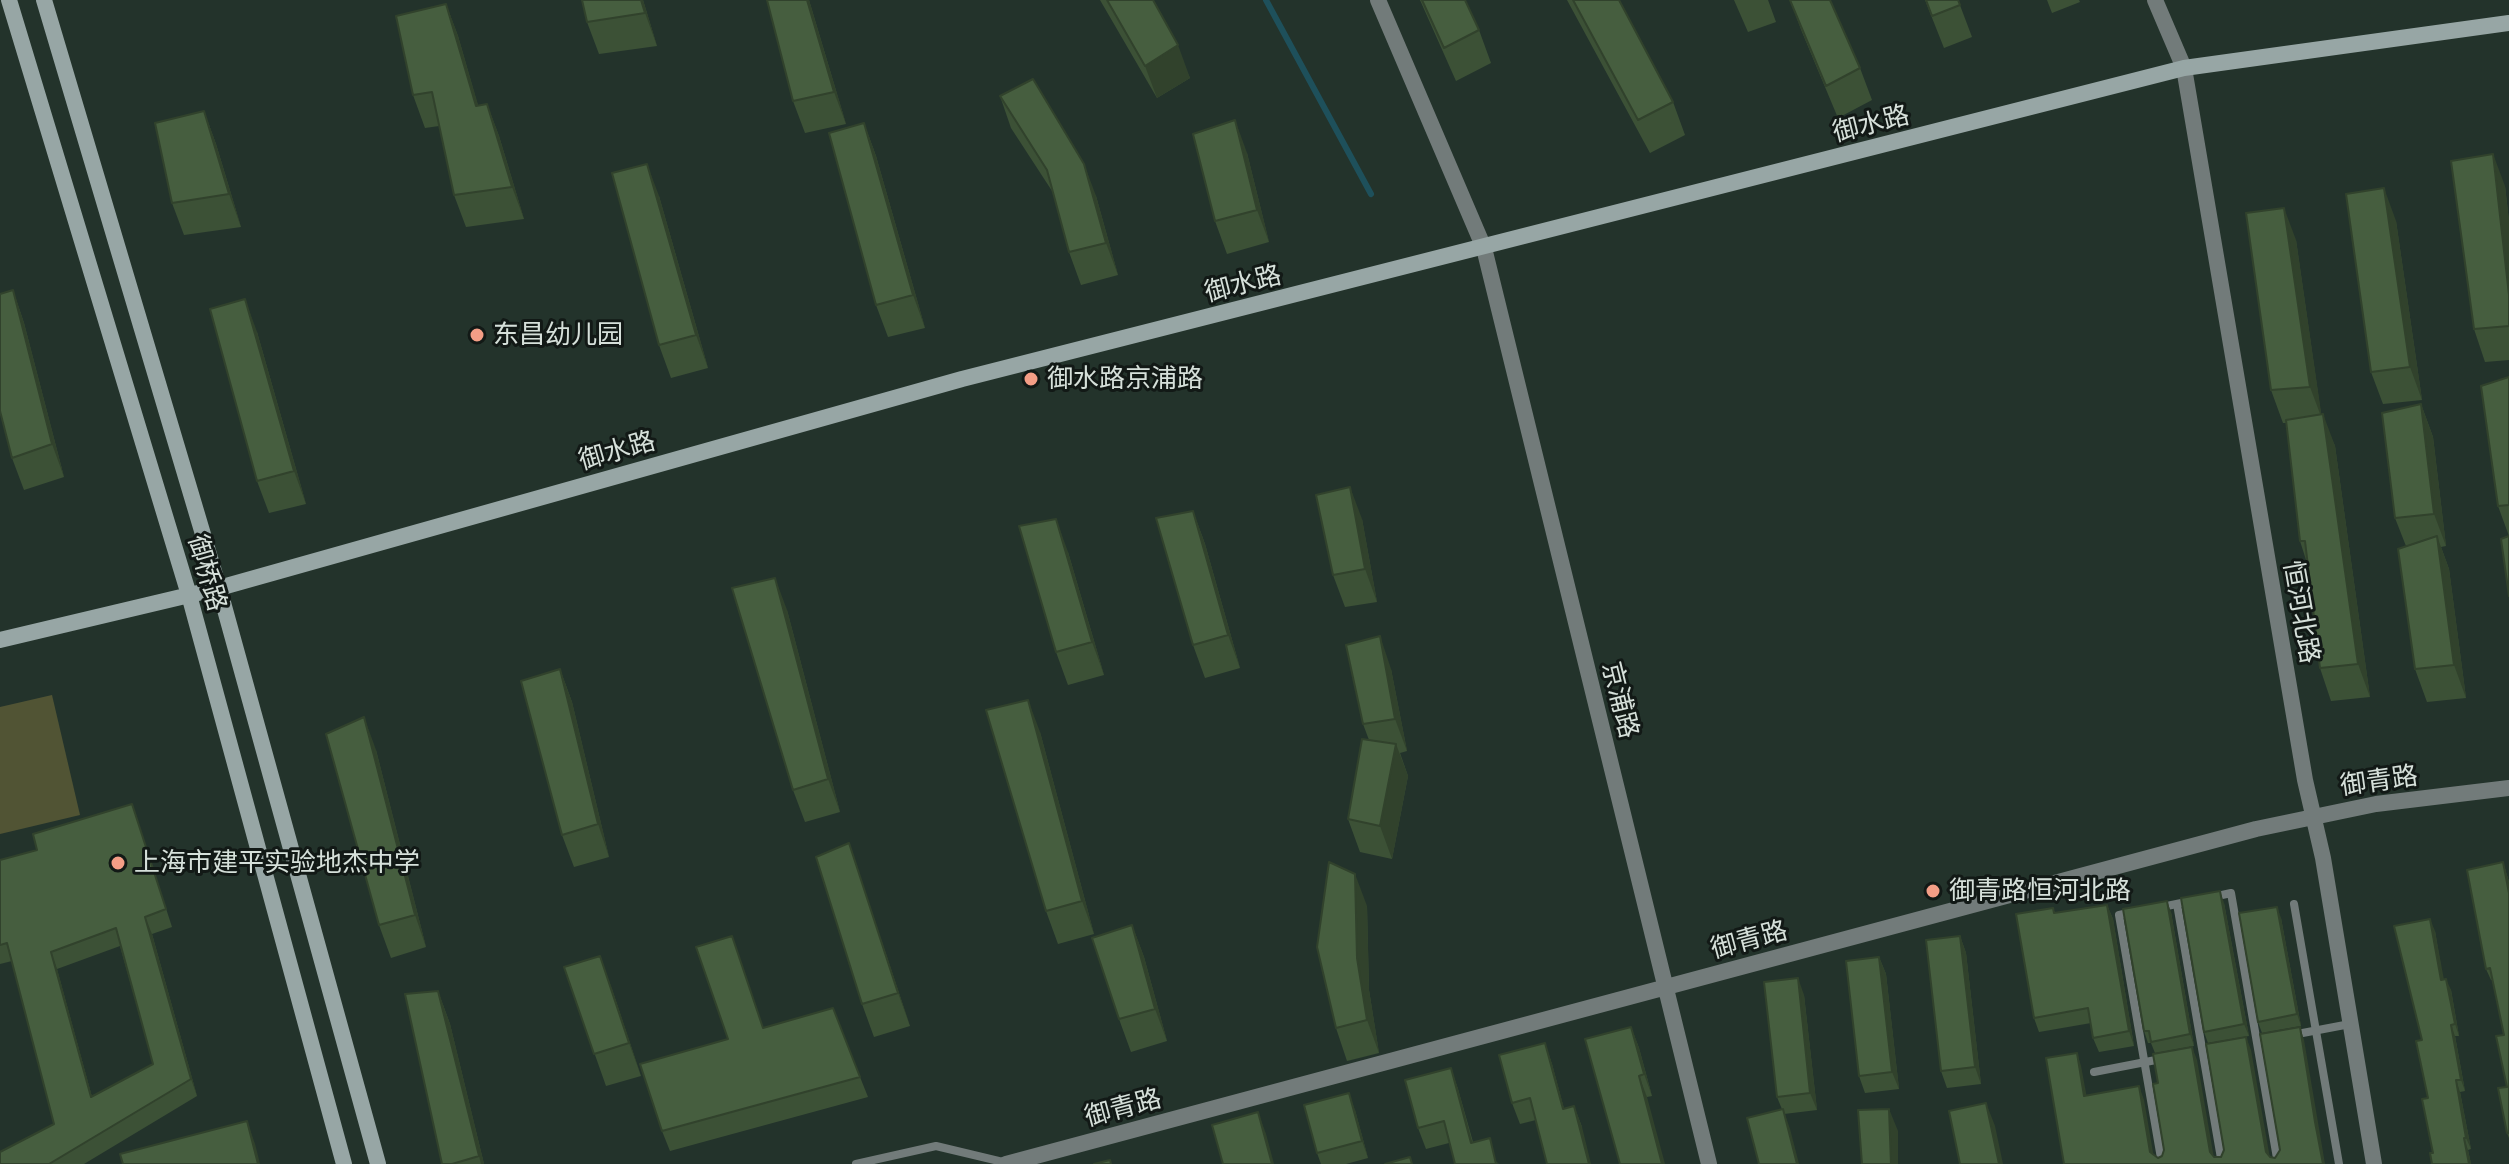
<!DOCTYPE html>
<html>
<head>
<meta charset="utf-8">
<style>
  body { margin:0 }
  canvas { display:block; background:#23332b }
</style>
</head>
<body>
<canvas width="2509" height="1164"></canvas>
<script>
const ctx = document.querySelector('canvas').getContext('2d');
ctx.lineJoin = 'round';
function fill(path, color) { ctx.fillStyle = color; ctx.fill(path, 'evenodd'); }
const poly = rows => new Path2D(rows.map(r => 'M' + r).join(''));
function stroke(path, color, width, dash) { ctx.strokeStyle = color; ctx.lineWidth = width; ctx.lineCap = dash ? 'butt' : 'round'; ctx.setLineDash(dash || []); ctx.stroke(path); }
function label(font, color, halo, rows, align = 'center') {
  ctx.font = font + ' "Asap Condensed","Noto Sans SC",sans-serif'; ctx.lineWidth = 6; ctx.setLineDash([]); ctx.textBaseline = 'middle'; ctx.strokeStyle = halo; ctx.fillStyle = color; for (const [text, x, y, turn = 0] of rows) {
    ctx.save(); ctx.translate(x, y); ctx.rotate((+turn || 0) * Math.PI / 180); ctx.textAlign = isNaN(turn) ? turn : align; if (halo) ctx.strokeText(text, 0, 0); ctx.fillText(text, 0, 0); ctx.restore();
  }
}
fill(poly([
  [52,695,80,815,0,834,0,707]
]), '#515434');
stroke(poly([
  [1266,0,1371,194]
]), '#1e505b', 6);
stroke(poly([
  [2213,897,2231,893,2278,1164],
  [2177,904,2222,1164],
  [2294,904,2339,1164],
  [2162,907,2191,901],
  [2133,912,2119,915,2162,1164],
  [2292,1035,2350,1024],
  [2094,1072,2161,1059],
  [856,1164,936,1146,1007,1163]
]), '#727b7a', 8);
stroke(poly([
  [1378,0,1484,248,1709,1164],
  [2155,0,2184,68,2305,780,2323,858,2374,1164],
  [1006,1164,2256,829,2376,804,2509,788]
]), '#727b7a', 16);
stroke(poly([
  [9,0,189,595,344,1164],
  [44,0,219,588,378,1164],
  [0,640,219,588,962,379,2184,68,2509,23]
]), '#97a6a5', 16);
fill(poly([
  [582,0,643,0,657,46,599,54,587,22],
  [767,0,809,0,846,124,805,133,793,101],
  [1100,0,1153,0,1190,78,1157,98],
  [1420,0,1465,0,1479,30,1491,63,1456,81],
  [1567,0,1619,0,1673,102,1685,135,1650,153],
  [1734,0,1768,0,1776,22,1748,32],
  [1790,0,1860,68,1872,100,1838,118,1802,32],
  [1925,0,1958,0,1972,37,1944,48],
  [2047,0,2079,0,2080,2,2052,13],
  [446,4,458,36,478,106,487,104,499,136,524,219,466,227,454,195,439,126,425,128,413,95],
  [1000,96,1096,196,1118,275,1081,285,1069,252,1054,194,1011,128],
  [204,111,216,144,241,227,184,235,172,203],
  [864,123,876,156,925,328,888,337,876,305],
  [1247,153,1269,242,1227,254,1215,221],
  [2505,186,2509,221,2509,360,2485,362,2474,329],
  [659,196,708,368,671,378,659,345],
  [2396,221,2422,400,2383,404,2371,372],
  [2296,240,2321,414,2335,446,2370,697,2331,701,2320,668,2307,563,2300,541,2286,423,2283,423,2271,390],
  [13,290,24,323,64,477,24,490,12,458],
  [257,332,306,504,269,513,257,481],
  [2509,377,2509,536,2498,506],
  [2421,404,2433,437,2446,546,2441,547,2449,569,2466,698,2427,702,2415,669,2406,546,2395,518],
  [1193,511,1205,544,1240,668,1205,678,1193,645],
  [1362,519,1377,602,1345,607,1333,575],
  [1068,552,1104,675,1068,685,1056,652],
  [787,610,840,812,805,822,793,790],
  [560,669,572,702,609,857,574,867,562,835],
  [1391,669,1407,751,1400,753,1408,776,1392,859,1360,852,1348,819,1369,740,1363,724],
  [1040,732,1094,934,1058,944,1046,911],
  [376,750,426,947,391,958,379,925],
  [138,822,172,927,152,934,197,1096,84,1164,0,1164,54,1124,12,961,0,964,0,860],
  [120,946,153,1064,92,1097,57,969],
  [2503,862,2509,882,2509,1138,2507,1133,2507,1087,2504,1035,2492,980,2491,980,2486,969],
  [860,876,910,1026,874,1037,862,1004],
  [2224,903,2249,1036,2208,1043,2204,1032],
  [2107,905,2113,919,2134,1046,2099,1052,2093,1038,2091,1023,2039,1032,2034,1018,2053,908,2055,913],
  [1367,906,1369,990,1379,1053,1347,1061,1336,1028],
  [2171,912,2194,1046,2155,1053,2151,1043,2148,1043,2144,1031],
  [2281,918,2301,1026,2262,1033,2258,1022],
  [1132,925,1144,957,1167,1041,1131,1052,1119,1019],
  [2435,931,2443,979,2451,990,2459,1036,2455,1036,2465,1091,2460,1092,2471,1149,2468,1150,2471,1164,2432,1164,2433,1153,2428,1098],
  [1960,936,1966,953,1981,1084,1947,1088,1941,1071],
  [1879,957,1886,974,1899,1089,1865,1093,1859,1076],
  [564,967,612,989,641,1076,606,1086],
  [438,991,450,1024,484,1164,442,1164],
  [1804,995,1817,1110,1784,1114,1790,1129,1777,1097],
  [1631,1027,1639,1048,1652,1096,1647,1097,1620,1164],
  [764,1028,860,1077,868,1097,670,1151,662,1131],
  [1545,1043,1552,1064,1564,1109,1574,1106,1582,1127,1536,1120,1520,1124,1512,1103],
  [1451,1068,1458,1089,1473,1142,1499,1164,1449,1143,1426,1149,1418,1128],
  [1355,1110,1368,1158,1346,1164,1321,1164,1317,1153]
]), '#3c5136');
fill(poly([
  [641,0,643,0,657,46,645,13],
  [807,0,809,0,846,124,834,92],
  [446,4,458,36,488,139,476,106],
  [1178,45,1190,78,1157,98,1145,66],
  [487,104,499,136,524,219,512,187],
  [204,111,216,144,241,227,229,194],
  [1235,120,1247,153,1269,242,1257,210],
  [864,123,876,156,925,328,913,295],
  [2493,154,2505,186,2509,221,2509,295],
  [647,164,659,196,708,368,696,335],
  [1084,164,1096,196,1118,275,1106,243],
  [2384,188,2396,221,2422,400,2410,367],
  [2284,208,2296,240,2322,419,2310,387],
  [13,290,24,323,64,477,52,444],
  [245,299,257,332,306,504,294,471],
  [2421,404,2433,437,2446,546,2434,514],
  [2323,414,2335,446,2370,697,2358,664],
  [1350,487,1362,519,1377,602,1365,569],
  [1193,511,1205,544,1240,668,1228,635],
  [1056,519,1068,552,1104,675,1092,642],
  [2437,536,2449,569,2466,698,2454,665],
  [775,578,787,610,840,812,828,779],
  [1380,636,1391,669,1407,751,1395,719],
  [560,669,572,702,609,857,598,824],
  [1028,700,1040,732,1094,934,1082,901],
  [364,717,376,750,426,947,415,915],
  [1396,744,1408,776,1392,859,1380,826],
  [849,843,910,1026,898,993],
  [2503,862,2509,882,2509,893],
  [1355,874,1367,906,1369,990,1379,1053,1367,1020,1357,958],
  [2220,891,2224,903,2249,1036,2244,1024],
  [2167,901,2171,912,2194,1046,2190,1034],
  [2107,905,2113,919,2134,1046,2129,1031],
  [2277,907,2281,918,2301,1026,2297,1014],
  [145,917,152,934,197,1096,191,1079],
  [2430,919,2435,931,2446,991,2441,980],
  [1132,925,1144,957,1167,1041,1155,1009],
  [1960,936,1966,953,1981,1084,1975,1067],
  [51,952,57,969,97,1115,91,1097],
  [600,956,612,989,641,1076,629,1043],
  [1879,957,1886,974,1899,1089,1892,1072],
  [1798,978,1804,995,1817,1110,1810,1093],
  [2446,979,2451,990,2459,1036,2455,1024],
  [438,991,450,1024,484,1164,481,1164,479,1156],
  [2451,1025,2455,1036,2465,1091,2461,1080],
  [1631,1027,1639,1048,1652,1096,1644,1074],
  [2300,1027,2304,1040,2325,1164,2323,1164,2315,1122],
  [2246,1037,2251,1050,2271,1164,2266,1152],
  [1545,1043,1552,1064,1570,1130,1563,1109],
  [2192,1047,2197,1060,2215,1164,2210,1152],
  [2077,1053,2081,1066,2089,1109,2084,1096],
  [1451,1068,1458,1089,1478,1164,1471,1143],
  [1639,1076,1647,1097,1665,1164,1662,1164],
  [2456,1080,2460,1092,2471,1149,2466,1138],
  [2139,1086,2144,1100,2155,1164,2150,1152],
  [1349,1093,1355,1110,1368,1158,1362,1141],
  [1986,1103,1995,1126,2003,1164,1999,1164],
  [1574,1106,1582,1127,1591,1164,1589,1164],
  [1783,1109,1790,1129,1799,1164,1797,1164],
  [1889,1109,1898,1131,1898,1164,1891,1164],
  [1258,1112,1266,1134,1274,1164,1272,1164],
  [247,1121,255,1144,260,1164,258,1164],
  [2464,1138,2468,1150,2471,1164,2469,1164]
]), '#31422c');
const building = poly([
  [582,0,641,0,645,13,587,22,582,0],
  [767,0,807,0,834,92,793,101,767,0],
  [1107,0,1153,0,1178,45,1145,66,1107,0],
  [1422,0,1465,0,1479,30,1444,48,1422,0],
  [1573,0,1619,0,1673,102,1638,120,1573,0],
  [1790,0,1830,0,1860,68,1826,86,1790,0],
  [1926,0,1958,0,1960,5,1932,16,1926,0],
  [446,4,476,106,487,104,512,187,454,195,432,92,413,95,396,16,446,4],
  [1033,79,1084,164,1106,243,1069,252,1047,170,1000,96,1033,79],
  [204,111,229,194,172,203,155,123,204,111],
  [1235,120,1257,210,1215,221,1193,134,1235,120],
  [864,123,913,295,876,305,829,133,864,123],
  [2493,154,2509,295,2509,326,2474,329,2451,161,2493,154],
  [647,164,696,335,659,345,612,173,647,164],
  [2384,188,2410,367,2371,372,2346,194,2384,188],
  [2284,208,2310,387,2271,390,2246,213,2284,208],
  [13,290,52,444,12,458,0,411,0,294,13,290],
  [245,299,294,471,257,481,210,309,245,299],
  [2509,377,2509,505,2498,506,2481,386,2509,377],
  [2421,404,2434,514,2395,518,2382,413,2421,404],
  [2323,414,2358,664,2320,668,2305,541,2300,541,2286,420,2323,414],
  [1350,487,1365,569,1333,575,1316,495,1350,487],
  [1193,511,1228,635,1193,645,1156,518,1193,511],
  [1056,519,1092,642,1056,652,1019,526,1056,519],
  [2437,536,2454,665,2415,669,2398,549,2437,536],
  [2509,536,2509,596,2501,539,2509,536],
  [775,578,828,779,793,790,732,588,775,578],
  [1380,636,1395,719,1363,724,1346,645,1380,636],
  [560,669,598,824,562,835,521,681,560,669],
  [1028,700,1082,901,1046,911,986,710,1028,700],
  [364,717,415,915,379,925,326,734,364,717],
  [1362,739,1396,744,1380,826,1348,819,1362,739],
  [132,804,166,909,145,917,191,1079,49,1164,0,1164,0,1152,54,1124,7,943,0,945,0,860,37,850,33,834,132,804],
  [116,928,153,1064,91,1097,51,952,116,928],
  [849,843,898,993,862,1004,816,857,849,843],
  [1329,862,1355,874,1357,958,1367,1020,1336,1028,1317,947,1329,862],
  [2503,862,2509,893,2509,1133,2507,1133,2498,1088,2507,1087,2496,1036,2504,1035,2490,968,2486,969,2467,870,2503,862],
  [2220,891,2244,1024,2204,1032,2181,898,2220,891],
  [2167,901,2190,1034,2151,1042,2149,1031,2144,1031,2123,909,2167,901],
  [2107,905,2129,1031,2093,1038,2088,1008,2034,1018,2016,914,2053,908,2054,913,2107,905],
  [2277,907,2297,1014,2258,1022,2239,913,2277,907],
  [2430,919,2441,980,2446,979,2455,1024,2451,1025,2461,1080,2456,1080,2466,1138,2464,1138,2469,1164,2432,1164,2430,1153,2433,1153,2422,1099,2428,1098,2416,1041,2422,1040,2394,926,2430,919],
  [1132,925,1155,1009,1119,1019,1092,938,1132,925],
  [732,936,763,1028,833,1008,860,1077,662,1131,640,1064,728,1039,696,947,732,936],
  [1960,936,1975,1067,1941,1071,1926,940,1960,936],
  [600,956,629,1043,594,1054,564,967,600,956],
  [1879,957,1892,1072,1859,1076,1846,961,1879,957],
  [1798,978,1810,1093,1777,1097,1764,982,1798,978],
  [438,991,479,1156,452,1164,442,1164,405,994,438,991],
  [1631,1027,1644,1074,1639,1076,1662,1164,1620,1164,1585,1039,1631,1027],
  [2300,1027,2315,1122,2323,1164,2064,1164,2046,1058,2077,1053,2084,1096,2139,1086,2150,1152,2158,1158,2162,1156,2164,1150,2153,1084,2158,1083,2153,1054,2192,1047,2210,1152,2214,1157,2221,1157,2224,1150,2206,1044,2246,1037,2266,1152,2270,1157,2275,1158,2280,1150,2260,1034,2300,1027],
  [1545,1043,1563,1109,1574,1106,1589,1164,1547,1164,1530,1098,1512,1103,1499,1055,1545,1043],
  [1451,1068,1471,1143,1490,1138,1496,1164,1455,1164,1444,1121,1418,1128,1405,1080,1451,1068],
  [1349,1093,1362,1141,1317,1153,1304,1105,1349,1093],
  [1986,1103,1999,1164,1960,1164,1949,1111,1986,1103],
  [1783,1109,1797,1164,1759,1164,1747,1118,1783,1109],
  [1889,1109,1891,1164,1862,1164,1858,1110,1889,1109],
  [1258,1112,1272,1164,1223,1164,1212,1125,1258,1112],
  [247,1121,258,1164,123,1164,120,1154,247,1121],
  [1410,1157,1412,1164,1385,1164,1410,1157],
  [1110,1160,1111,1164,1094,1164,1110,1160]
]);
fill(building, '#465e3f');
stroke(building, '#31422c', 2);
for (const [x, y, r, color] of [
  [477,335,8,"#f49e86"],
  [1031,379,8,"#f49e86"],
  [118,863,8,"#f49e86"],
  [1933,891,8,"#f49e86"]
]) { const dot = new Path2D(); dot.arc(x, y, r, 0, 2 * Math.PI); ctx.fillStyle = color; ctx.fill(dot); stroke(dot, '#121916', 3); }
label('26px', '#d6e0da', '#121916', [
  ["御水路",1871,124,-14],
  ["御水路",1243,284,-14],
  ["御水路",617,451,-16],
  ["御桥路",207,573,74],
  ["恒河北路",2301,612,80],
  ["京浦路",1620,700,76],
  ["御青路",2379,781,-8],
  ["御青路",1749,940,-15],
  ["御青路",1123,1108,-15]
]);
label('26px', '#d6e0da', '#121916', [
  ["东昌幼儿园",493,335],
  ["御水路京浦路",1047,379],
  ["上海市建平实验地杰中学",134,863],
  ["御青路恒河北路",1949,891]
], 'left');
</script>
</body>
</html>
